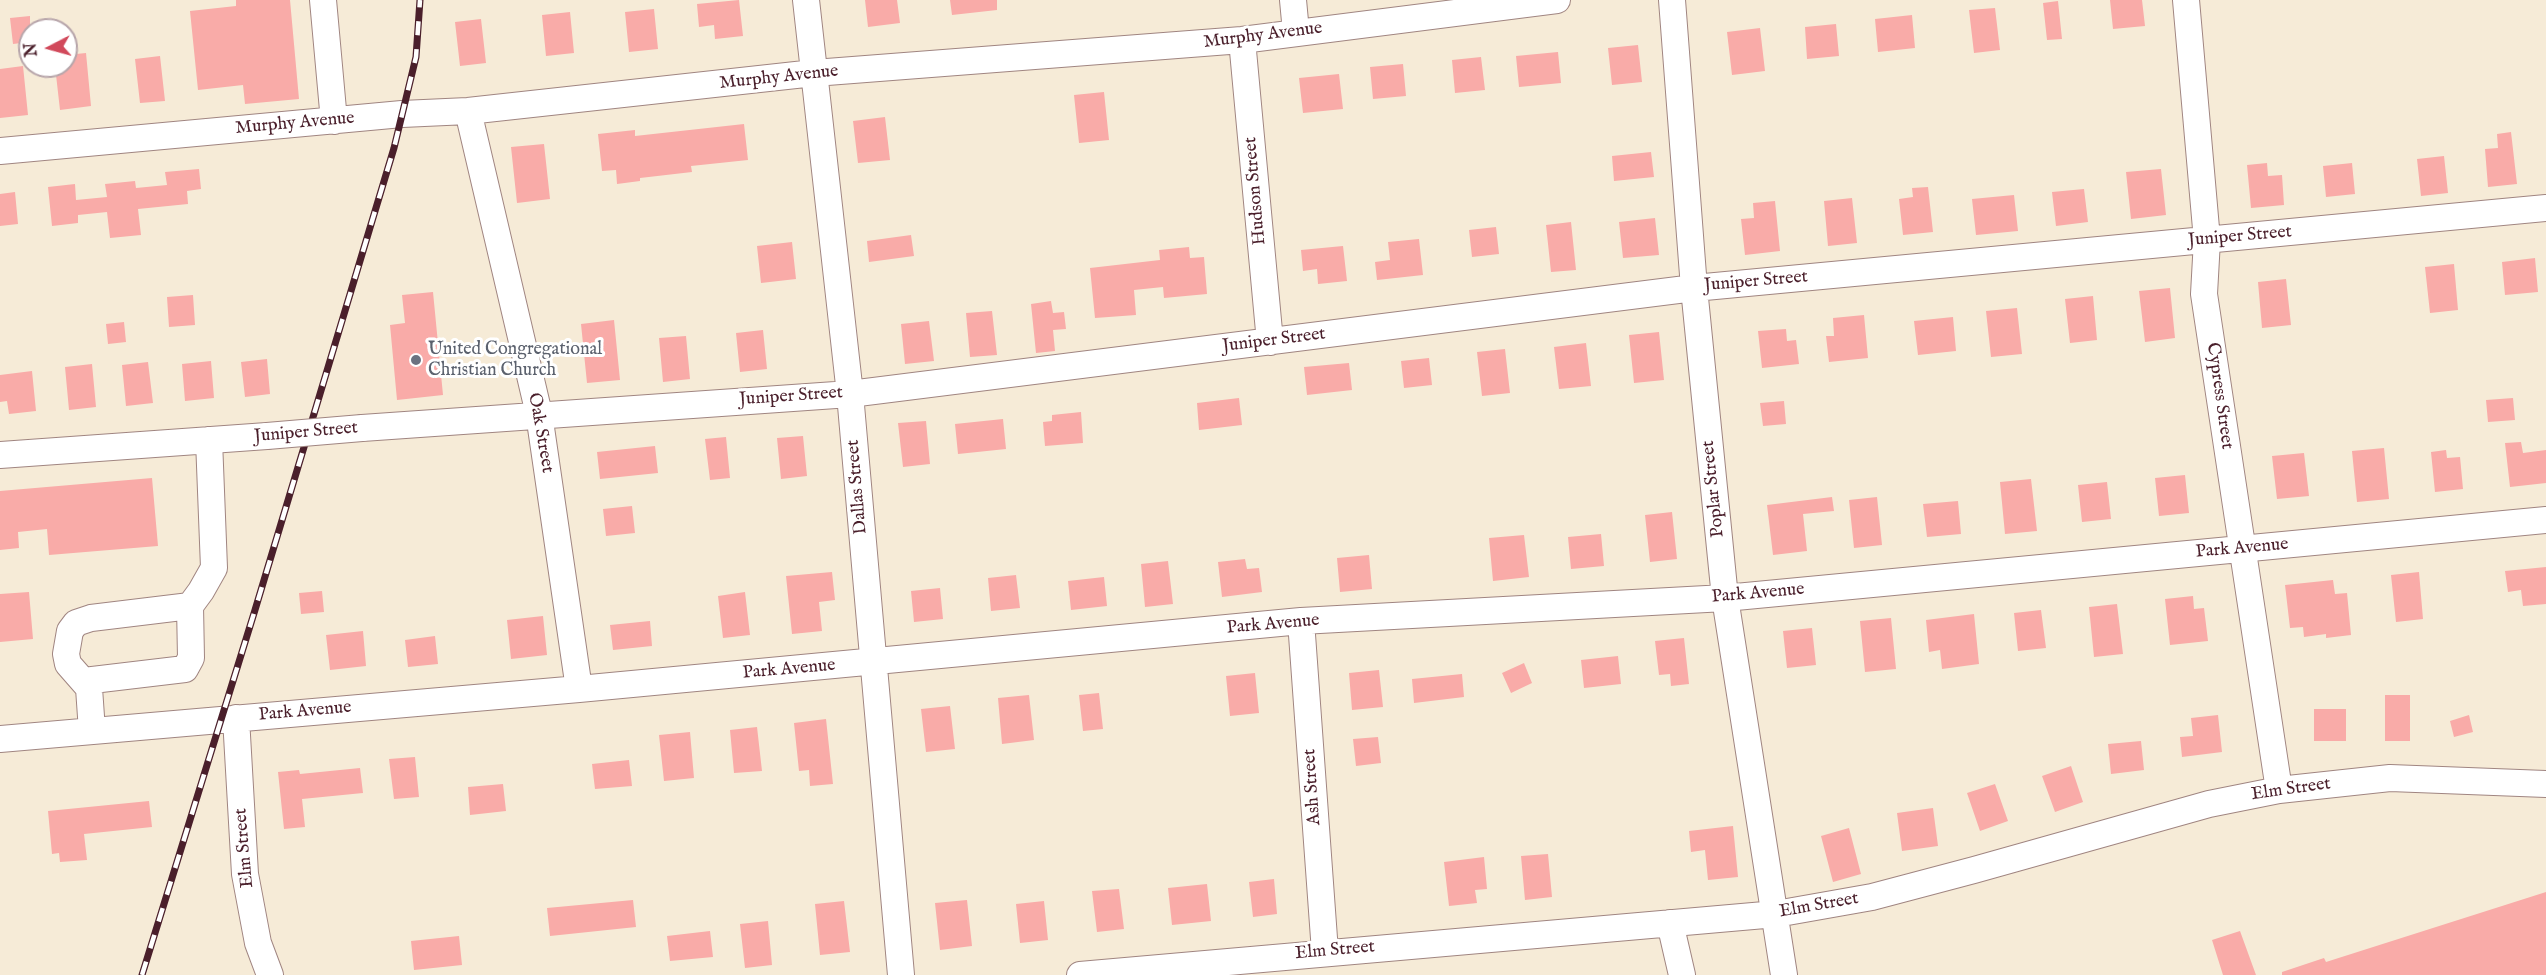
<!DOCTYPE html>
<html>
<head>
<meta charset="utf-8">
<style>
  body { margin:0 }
  #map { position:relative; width:2546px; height:975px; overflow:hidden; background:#f6ebd7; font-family:"IM FELL English",serif }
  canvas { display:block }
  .north { position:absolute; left:18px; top:18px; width:60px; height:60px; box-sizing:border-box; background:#fff; border:2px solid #b7a5aa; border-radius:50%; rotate:264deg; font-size:16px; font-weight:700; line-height:24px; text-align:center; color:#4a1f2b }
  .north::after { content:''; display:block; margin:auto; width:21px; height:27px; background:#d1495b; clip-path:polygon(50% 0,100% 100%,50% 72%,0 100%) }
</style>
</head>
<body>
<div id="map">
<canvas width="2546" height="975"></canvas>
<div class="north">N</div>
</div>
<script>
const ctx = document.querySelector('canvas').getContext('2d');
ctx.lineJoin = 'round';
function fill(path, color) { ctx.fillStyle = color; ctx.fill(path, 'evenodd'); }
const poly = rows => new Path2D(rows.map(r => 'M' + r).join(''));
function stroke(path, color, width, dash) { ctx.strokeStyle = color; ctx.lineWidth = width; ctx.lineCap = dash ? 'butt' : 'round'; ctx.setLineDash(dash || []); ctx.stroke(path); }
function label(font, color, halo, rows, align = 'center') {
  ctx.font = font + ' "IM FELL English",serif'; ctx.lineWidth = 6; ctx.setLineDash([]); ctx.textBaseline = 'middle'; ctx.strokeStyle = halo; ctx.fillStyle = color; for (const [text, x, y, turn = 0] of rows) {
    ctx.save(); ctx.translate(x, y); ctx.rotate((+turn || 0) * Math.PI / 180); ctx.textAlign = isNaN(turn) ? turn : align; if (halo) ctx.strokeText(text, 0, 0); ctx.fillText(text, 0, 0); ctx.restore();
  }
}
fill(poly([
  [236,0,290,0,299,99,245,104,243,85,198,90,190,11,236,6],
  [739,0,743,36,715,39,714,25,699,27,697,4],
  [865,0,897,0,900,23,868,27],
  [950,0,997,0,997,10,952,15],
  [2110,0,2142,0,2145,26,2113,29],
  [2058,1,2062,39,2047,40,2043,3],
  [1995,8,2000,50,1974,53,1969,10],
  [654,9,658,49,629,52,625,12],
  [570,12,574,53,546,56,542,15],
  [1912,15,1915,48,1878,52,1875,19],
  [30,16,30,42,13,44,10,18],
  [481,19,486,63,460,66,455,22],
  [1836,24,1839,56,1807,59,1805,27],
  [1760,28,1765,71,1732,75,1727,32],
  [1638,45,1642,82,1612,85,1608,48],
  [1558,52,1561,83,1519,87,1516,56],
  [86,53,91,106,60,110,55,66,66,66,66,55],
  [160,56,165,101,140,103,135,59],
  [1481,57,1485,90,1455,93,1452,60],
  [1403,64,1406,96,1373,99,1370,67],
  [23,66,28,115,0,118,0,69],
  [1339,74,1343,109,1303,113,1299,78],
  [1104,92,1109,140,1079,143,1074,95],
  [885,117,890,160,858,163,853,121],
  [744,124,748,160,691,166,692,172,640,178,640,181,617,184,616,170,602,171,598,134,635,130,635,136],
  [2511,132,2517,184,2488,187,2485,149,2498,148,2497,134],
  [544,144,550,199,517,203,511,147],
  [1651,152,1654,177,1614,181,1612,156],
  [2444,156,2448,193,2421,196,2417,159],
  [2267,163,2268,176,2282,175,2284,205,2251,208,2247,165],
  [2352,163,2355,194,2326,197,2323,166],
  [199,169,201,189,187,191,188,204,138,209,141,235,110,238,107,212,78,215,78,223,52,226,48,187,75,184,76,200,107,197,105,184,135,181,136,188,167,185,165,172],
  [2161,169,2166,215,2131,219,2126,172],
  [1928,187,1933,232,1903,235,1899,199,1913,197,1912,188],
  [2084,189,2088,222,2056,226,2052,192],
  [15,192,18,224,0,226,0,194],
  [2014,195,2018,231,1976,235,1972,199],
  [1852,198,1857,243,1828,246,1824,201],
  [1775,201,1780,251,1745,255,1741,219,1754,218,1753,203],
  [1655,218,1659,255,1623,258,1619,222],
  [1571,222,1576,270,1551,272,1546,225],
  [1496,227,1499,254,1472,257,1469,230],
  [911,235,914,256,869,262,867,241],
  [1419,239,1423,275,1377,280,1375,262,1390,260,1388,242],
  [792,242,796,279,761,283,757,246],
  [1343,246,1347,281,1318,284,1317,269,1303,271,1301,250],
  [1189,247,1190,258,1204,257,1207,294,1164,298,1163,287,1134,290,1136,315,1095,318,1090,268,1160,260,1159,250],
  [2535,258,2538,292,2505,295,2502,262],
  [2454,264,2458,310,2430,313,2425,267],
  [2286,279,2291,325,2262,328,2258,282],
  [2170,288,2175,338,2145,342,2139,291],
  [433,292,443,395,397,400,390,325,405,323,402,295],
  [193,295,195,325,169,327,167,297],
  [2093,296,2097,340,2070,343,2065,299],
  [1051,301,1053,313,1064,312,1066,329,1053,330,1055,351,1036,353,1031,304],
  [2017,308,2022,354,1991,357,1986,311],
  [992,311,997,355,970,357,966,313],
  [1864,315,1868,358,1829,362,1826,336,1834,336,1833,318],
  [1953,317,1956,351,1918,355,1914,321],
  [614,320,620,380,587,383,581,324],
  [929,321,934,361,905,364,901,324],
  [124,322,126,342,108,344,106,324],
  [1786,329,1787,341,1796,340,1799,364,1762,368,1758,331],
  [763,330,767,369,740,372,736,333],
  [1659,332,1664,380,1634,383,1629,335],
  [686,336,690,379,663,382,659,338],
  [1586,343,1591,386,1559,389,1554,347],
  [1505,349,1510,393,1482,396,1477,352],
  [1429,358,1432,385,1404,388,1401,361],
  [267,359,270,394,245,397,241,362],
  [211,361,214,398,185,401,182,364],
  [148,362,153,403,126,406,122,365],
  [1349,363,1352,390,1307,395,1304,367],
  [92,364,96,407,69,410,65,367],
  [32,371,36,411,9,414,7,401,0,402,0,375],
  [1239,398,1242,425,1199,430,1197,403],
  [2513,398,2515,420,2488,422,2486,400],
  [1784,401,1786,424,1763,426,1760,403],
  [1081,412,1083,443,1045,446,1043,422,1052,421,1052,415],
  [1003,419,1006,449,958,454,955,424],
  [926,421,930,464,903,467,898,423],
  [803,436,807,476,781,479,777,438],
  [726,437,730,478,710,480,705,439],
  [2521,442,2523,453,2546,450,2546,483,2510,487,2505,443],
  [655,446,658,473,600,479,597,452],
  [2384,448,2389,499,2357,502,2352,451],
  [2446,450,2447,458,2460,457,2463,489,2435,492,2431,452],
  [2304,453,2309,496,2277,499,2272,456],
  [2185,475,2189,513,2159,516,2155,478],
  [152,478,158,546,49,555,47,529,18,532,19,548,0,550,0,491],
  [2031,479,2037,531,2005,534,2000,482],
  [2107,482,2111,519,2082,522,2078,485],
  [1832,497,1834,511,1803,514,1807,551,1773,555,1767,505],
  [1877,497,1882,545,1854,548,1849,500],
  [1958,501,1961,534,1927,537,1923,504],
  [632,506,635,533,606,536,603,509],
  [1672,512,1677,559,1650,562,1645,515],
  [1601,534,1604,566,1571,569,1568,537],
  [1524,535,1529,577,1493,581,1489,538],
  [1369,555,1372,589,1340,592,1337,558],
  [1245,559,1247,569,1259,568,1262,592,1222,597,1218,562],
  [1168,561,1173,604,1145,607,1141,564],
  [2546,567,2546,604,2523,606,2521,590,2508,592,2505,571],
  [832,572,835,600,819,602,822,631,792,634,786,576],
  [2419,572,2423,619,2396,622,2391,575],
  [1016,575,1020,608,991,611,988,578],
  [1104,577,1107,606,1071,610,1068,581],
  [2333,580,2335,594,2347,593,2351,635,2326,638,2326,634,2304,637,2303,627,2290,628,2285,585],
  [940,588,943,619,914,622,911,591],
  [322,591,324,612,301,614,299,593],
  [29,592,33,639,0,642,0,594],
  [745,592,750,635,723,638,718,596],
  [2193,596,2194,609,2204,608,2208,641,2170,645,2165,599],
  [2117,604,2123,654,2094,657,2089,607],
  [2041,610,2046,648,2018,651,2014,613],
  [1974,614,1979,664,1942,669,1940,650,1929,652,1926,620],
  [543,616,547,655,511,659,507,620],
  [1891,618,1896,669,1865,672,1860,621],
  [650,621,652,646,613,650,610,625],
  [1812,628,1816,665,1787,668,1783,631],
  [363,631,366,666,330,670,326,635],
  [435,636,438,664,408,667,405,640],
  [1684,638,1689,684,1671,686,1670,674,1659,675,1655,641],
  [1618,656,1621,684,1584,688,1581,660],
  [1524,663,1532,683,1511,693,1502,673],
  [1379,670,1383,707,1352,710,1349,673],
  [1255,673,1259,713,1230,716,1226,676],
  [1462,674,1464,697,1414,703,1412,679],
  [1099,693,1103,729,1083,731,1079,695],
  [1029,695,1034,740,1002,744,998,698],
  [2385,695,2410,695,2410,741,2385,741],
  [950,706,955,749,926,752,921,709],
  [2314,709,2346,709,2346,741,2314,741],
  [2218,715,2222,752,2182,757,2180,737,2193,736,2191,718],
  [2469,715,2473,732,2454,737,2450,721],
  [826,719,833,784,810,786,809,770,799,771,794,723],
  [757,727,762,771,734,773,730,730],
  [690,732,694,778,664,781,659,735],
  [1378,737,1381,763,1356,766,1353,739],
  [2141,741,2144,770,2111,774,2108,744],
  [415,757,419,797,394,799,389,759],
  [629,760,632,786,595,789,592,764],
  [2071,766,2083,802,2055,812,2042,776],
  [360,768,363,793,302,799,305,827,284,829,278,772,299,770,300,774],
  [503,784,506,811,470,815,468,787],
  [1995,784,2008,821,1980,831,1967,793],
  [149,801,152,827,84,834,87,860,60,862,59,853,52,854,48,811],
  [1933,808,1938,846,1902,851,1897,813],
  [1733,826,1738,877,1708,880,1705,850,1691,852,1689,831],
  [1849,828,1861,874,1833,882,1821,836],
  [1548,854,1552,897,1525,900,1521,856],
  [1484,857,1487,889,1475,890,1477,903,1449,906,1444,862],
  [1274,879,1277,914,1253,917,1249,882],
  [1207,884,1211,921,1172,925,1168,888],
  [1119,889,1124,929,1097,932,1092,891],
  [2546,892,2546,975,2282,975,2282,972,2324,958,2326,962],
  [633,900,636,927,550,936,547,908],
  [967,900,972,946,940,950,935,903],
  [844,901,850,952,820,955,815,904],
  [1044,901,1048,940,1020,943,1016,904],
  [768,921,772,965,745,968,740,924],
  [710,931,713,957,670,961,667,936],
  [2240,931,2256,975,2223,975,2212,940],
  [459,936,462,965,414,970,411,941]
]), '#f9aba8');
const minor = poly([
  [323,0,334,121],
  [806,0,850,394,901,975],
  [1293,0,1296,32],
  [1672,0,1694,288,1725,598,1784,975],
  [2186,0,2207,240,2204,294,2279,790],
  [1242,40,1270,342],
  [468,111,539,414,579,689],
  [0,151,402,114,468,111,814,73,1242,40,1557,0],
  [362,428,850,394,1694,288,2546,208],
  [0,455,267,436],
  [1301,621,1325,952],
  [84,681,185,669,191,658,190,606],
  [236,718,245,874,258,943,270,975],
  [92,731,89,688,68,664,66,654,70,631,76,623,91,618,190,606,201,591,214,568,209,440],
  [0,739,579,689,1301,621,1725,598,2546,520],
  [1670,923,1682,975],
  [1080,975,1776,914,1872,897,1974,870,2209,804,2279,790,2390,778,2546,784]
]);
stroke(minor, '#a08581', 28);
stroke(minor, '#fff', 26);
const rail = poly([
  [142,975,255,610,394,148,416,57,420,0]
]);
stroke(rail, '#4a1f2b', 7);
stroke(rail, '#fff', 4.5, [14]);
const minorBridge = poly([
  [267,436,362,428]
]);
stroke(minorBridge, '#a08581', 28, []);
stroke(minorBridge, '#fff', 26);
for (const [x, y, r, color] of [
  [416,360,6,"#6b7280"]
]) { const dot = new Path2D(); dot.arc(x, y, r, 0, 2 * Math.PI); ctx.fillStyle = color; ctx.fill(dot); stroke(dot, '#fff', 2); }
label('18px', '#4a1f2b', '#fff', [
  ["Murphy Avenue",1263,36,-7],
  ["Murphy Avenue",779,78,-6],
  ["Murphy Avenue",295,124,-5],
  ["Hudson Street",1256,191,-95],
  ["Juniper Street",2240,237,-5],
  ["Juniper Street",1756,282,-5],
  ["Juniper Street",1274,341,-7],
  ["Cypress Street",2219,396,82],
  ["Juniper Street",791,397,-4],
  ["Juniper Street",306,433,-5],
  ["Oak Street",540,433,80],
  ["Dallas Street",858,487,-95],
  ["Poplar Street",1714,489,-96],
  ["Park Avenue",2242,549,-5],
  ["Park Avenue",1758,594,-5],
  ["Park Avenue",1273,625,-5],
  ["Park Avenue",789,670,-5],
  ["Park Avenue",305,712,-5],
  ["Ash Street",1313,787,-94],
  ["Elm Street",2291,790,-8],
  ["Elm Street",245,848,-95],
  ["Elm Street",1819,906,-10],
  ["Elm Street",1335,951,-5]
]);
label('18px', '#5b616d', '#fff', [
  ["United Congregational",428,350],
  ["Christian Church",428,371]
], 'left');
</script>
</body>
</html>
